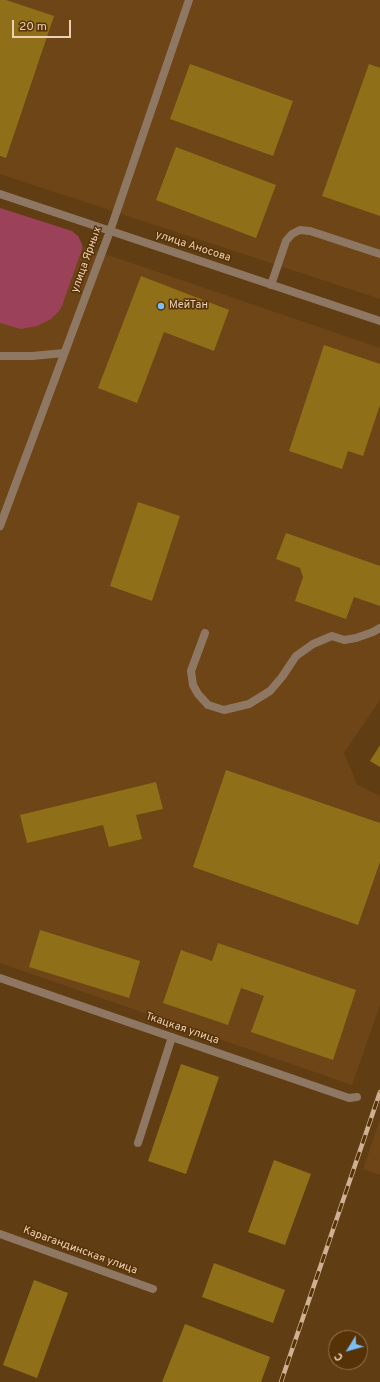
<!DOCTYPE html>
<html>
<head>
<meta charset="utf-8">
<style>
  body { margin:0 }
  #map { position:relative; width:380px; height:1382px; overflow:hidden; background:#613d14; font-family:Overpass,sans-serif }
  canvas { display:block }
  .north { position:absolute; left:328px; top:1330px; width:40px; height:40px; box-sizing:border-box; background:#563206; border:1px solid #92714c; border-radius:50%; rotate:233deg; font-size:11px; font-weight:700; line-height:16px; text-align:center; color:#ecd0b6 }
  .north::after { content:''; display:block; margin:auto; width:14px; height:18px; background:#7abff8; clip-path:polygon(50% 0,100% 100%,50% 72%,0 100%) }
  .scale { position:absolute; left:12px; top:20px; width:59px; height:18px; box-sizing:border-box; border:2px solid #ecd0b6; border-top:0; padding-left:5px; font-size:12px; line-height:14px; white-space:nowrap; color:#ecd0b6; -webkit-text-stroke:3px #563206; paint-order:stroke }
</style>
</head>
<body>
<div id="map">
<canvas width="380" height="1382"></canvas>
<div class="north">С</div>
<div class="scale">20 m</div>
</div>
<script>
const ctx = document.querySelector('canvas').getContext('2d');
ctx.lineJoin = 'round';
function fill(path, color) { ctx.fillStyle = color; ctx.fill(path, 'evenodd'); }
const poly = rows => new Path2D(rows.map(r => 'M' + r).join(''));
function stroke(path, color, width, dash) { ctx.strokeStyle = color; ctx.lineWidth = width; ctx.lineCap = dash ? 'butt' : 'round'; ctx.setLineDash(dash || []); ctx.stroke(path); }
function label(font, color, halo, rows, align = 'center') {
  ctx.font = font + ' Overpass,sans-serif'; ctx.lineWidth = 3; ctx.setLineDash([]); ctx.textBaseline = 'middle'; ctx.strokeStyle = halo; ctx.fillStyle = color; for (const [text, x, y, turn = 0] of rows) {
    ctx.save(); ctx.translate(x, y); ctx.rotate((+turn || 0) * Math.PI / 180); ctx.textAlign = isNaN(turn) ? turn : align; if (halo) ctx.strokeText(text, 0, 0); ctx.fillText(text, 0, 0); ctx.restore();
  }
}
fill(poly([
  [0,0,380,0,380,299,0,174],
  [0,218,380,348,380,700,344,753,357,784,380,796,380,1005,352,1085,0,963],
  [380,1119,380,1175,363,1169]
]), '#6e4516');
fill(poly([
  [0,208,72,231,78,236,82,244,82,249,62,306,59,311,51,319,37,326,21,329,0,323]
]), '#9c415a');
fill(poly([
  [0,0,6,0,54,16,6,158,0,156],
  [190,64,293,101,273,156,170,119],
  [369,64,380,68,380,216,322,196],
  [176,147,276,185,256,238,156,200],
  [141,276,229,310,214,351,164,332,137,403,98,388],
  [324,345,380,364,380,405,363,456,348,451,342,469,289,451],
  [138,502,180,516,152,601,110,586],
  [286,533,380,566,380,606,354,597,346,619,295,601,303,577,300,568,276,559],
  [380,745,380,767,370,761],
  [226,770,380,823,380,862,358,925,193,867],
  [156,782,163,809,136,815,142,839,109,847,103,825,27,843,20,815],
  [40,930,140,961,129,998,29,967],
  [218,943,356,990,333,1060,251,1032,264,996,241,988,228,1025,163,1003,181,950,212,961],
  [181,1064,219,1077,186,1174,148,1161],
  [274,1160,311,1174,285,1245,248,1232],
  [214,1263,285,1290,273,1323,202,1297],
  [34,1280,68,1293,37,1378,3,1365],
  [185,1324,270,1357,261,1382,162,1382]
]), '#906f19');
stroke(poly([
  [271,285,286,241,292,234,300,230,310,231,380,254],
  [0,356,32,356,64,353],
  [205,633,191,671,193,685,198,694,208,705,224,710,249,704,270,691,282,677,296,656,313,644,332,636,344,640,356,638,373,632,380,628],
  [138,1143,172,1037]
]), '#8f7863', 8);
stroke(poly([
  [0,194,380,321],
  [0,526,110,231,189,0],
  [0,978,349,1098,357,1097],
  [0,1234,153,1289]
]), '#8f7863', 8);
const rail = poly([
  [281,1382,380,1092]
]);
stroke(rail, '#ceb093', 4.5);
stroke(rail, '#563206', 3, [9]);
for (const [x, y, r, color] of [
  [161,306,4,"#7abff8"]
]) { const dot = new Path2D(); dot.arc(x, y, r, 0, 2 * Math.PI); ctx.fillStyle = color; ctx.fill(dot); stroke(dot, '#563206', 1.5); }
label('11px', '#ecd0b6', '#563206', [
  ["улица Аносова",193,247,18],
  ["улица Ярных",87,260,-70],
  ["Ткацкая улица",182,1029,19],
  ["Карагандинская улица",80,1251,20]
]);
label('11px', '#ecd0b6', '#563206', [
  ["МейТан",169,306]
], 'left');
</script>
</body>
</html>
